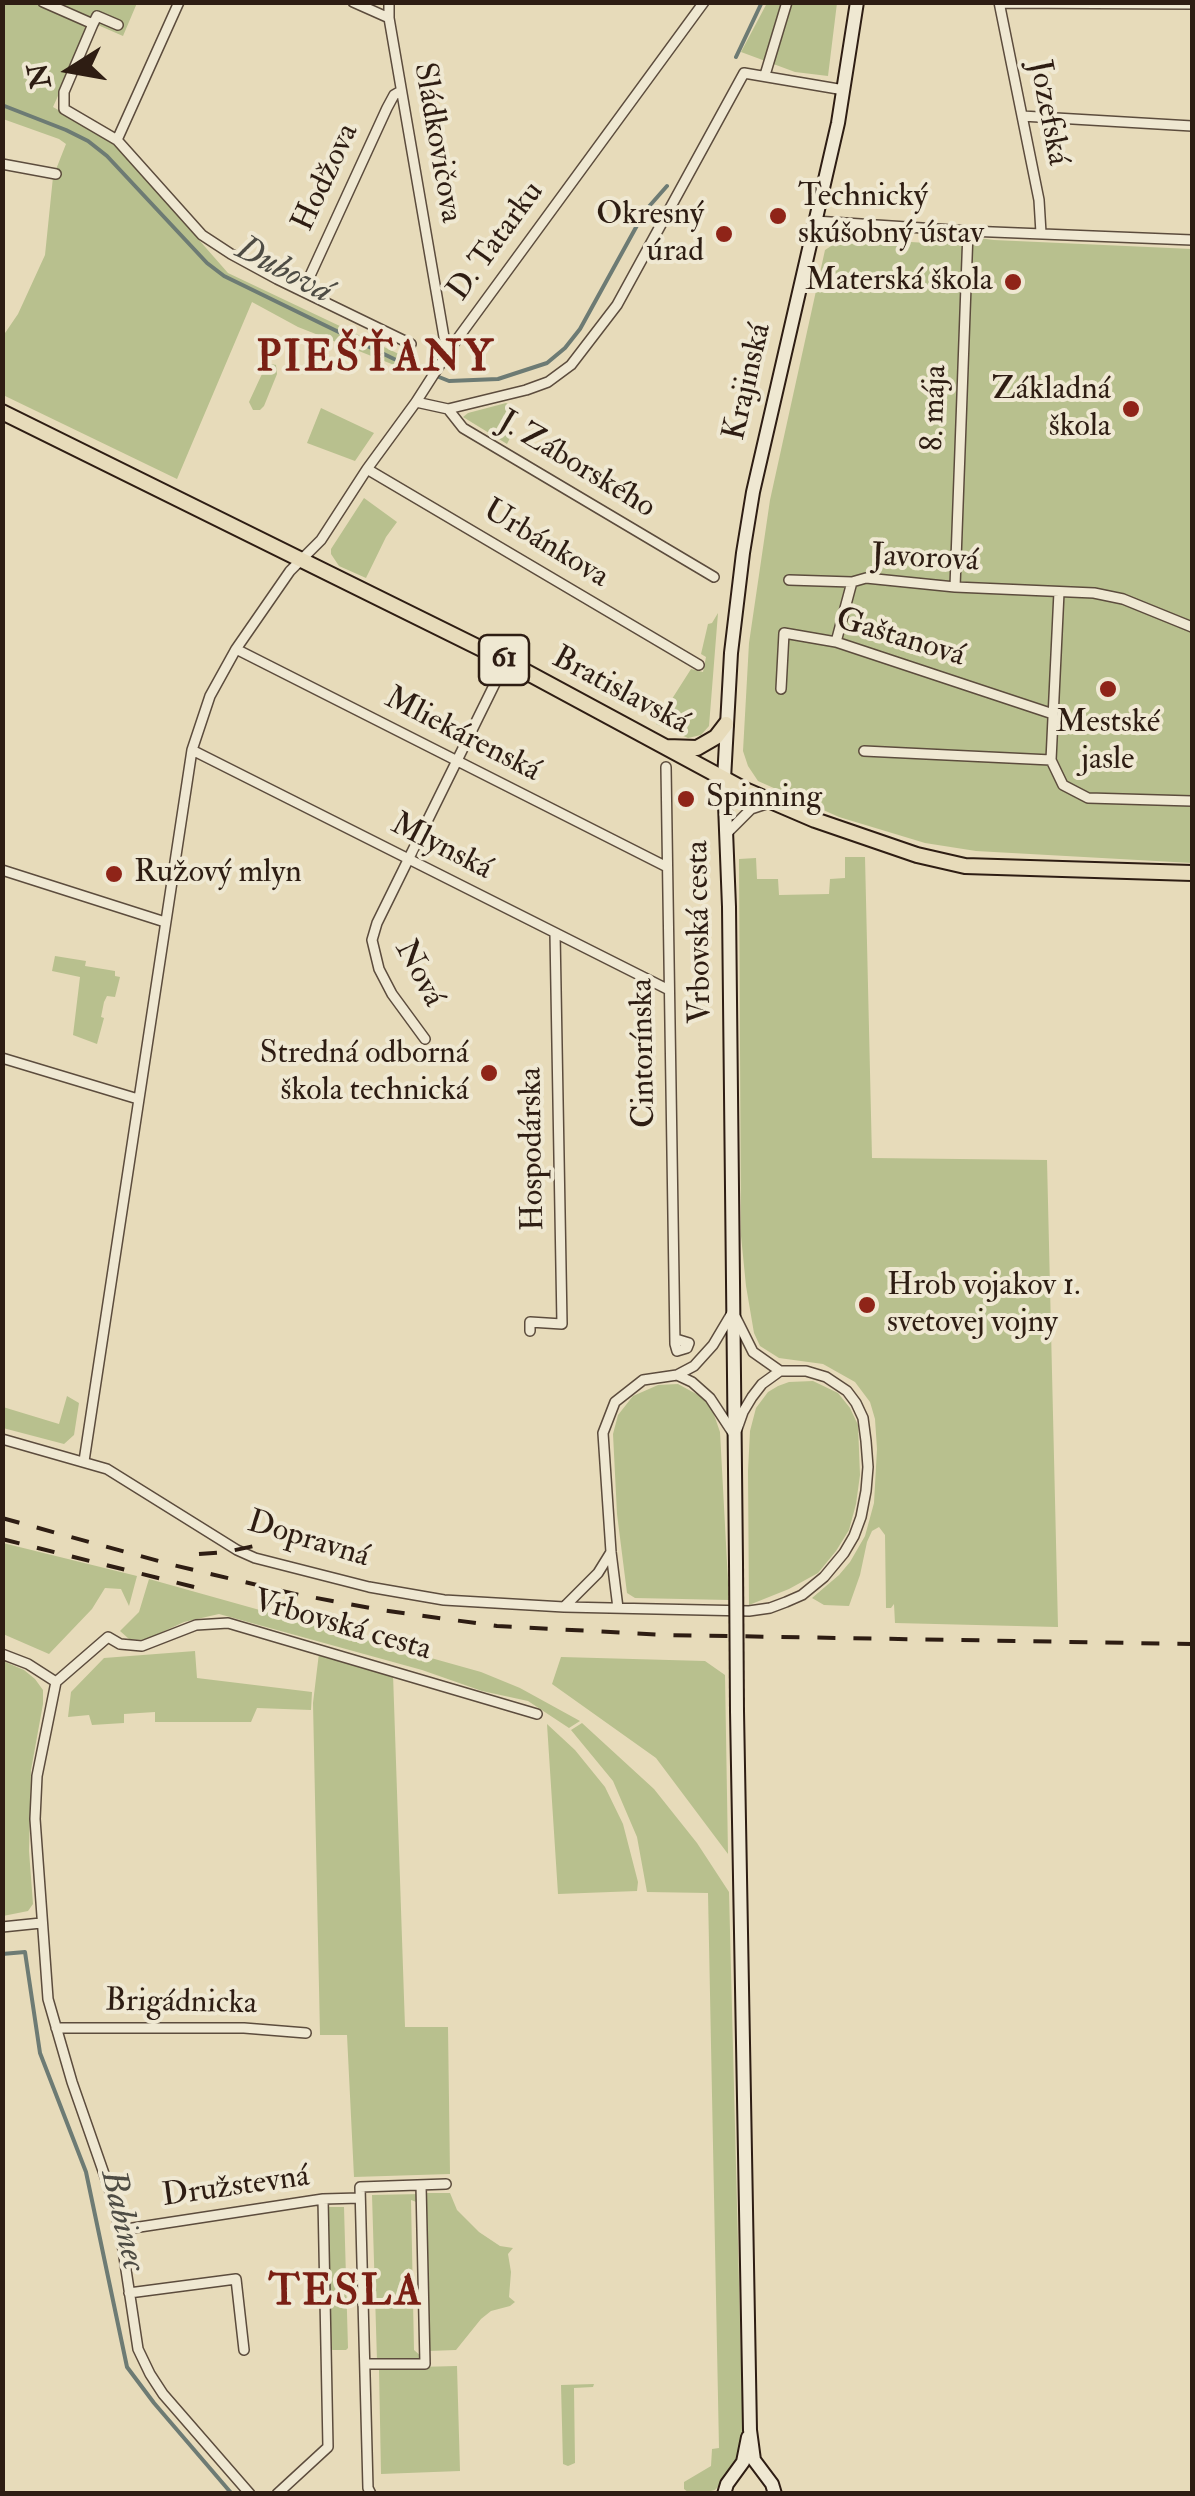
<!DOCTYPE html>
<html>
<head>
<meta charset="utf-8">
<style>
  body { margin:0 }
  #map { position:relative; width:1195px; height:2496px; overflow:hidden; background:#e7dbba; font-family:"IM FELL Double Pica",serif }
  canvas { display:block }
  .frame { position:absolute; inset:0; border:5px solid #2e1d13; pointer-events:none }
  .north { position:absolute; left:20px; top:20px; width:100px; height:100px; -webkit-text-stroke:8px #efe8d2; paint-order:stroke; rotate:259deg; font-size:28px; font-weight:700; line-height:40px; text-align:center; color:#2e1d13 }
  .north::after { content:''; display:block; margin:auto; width:35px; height:45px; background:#2e1d13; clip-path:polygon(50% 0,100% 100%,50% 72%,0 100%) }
</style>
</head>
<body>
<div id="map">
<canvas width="1195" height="2496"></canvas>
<div class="frame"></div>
<div class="north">N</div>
</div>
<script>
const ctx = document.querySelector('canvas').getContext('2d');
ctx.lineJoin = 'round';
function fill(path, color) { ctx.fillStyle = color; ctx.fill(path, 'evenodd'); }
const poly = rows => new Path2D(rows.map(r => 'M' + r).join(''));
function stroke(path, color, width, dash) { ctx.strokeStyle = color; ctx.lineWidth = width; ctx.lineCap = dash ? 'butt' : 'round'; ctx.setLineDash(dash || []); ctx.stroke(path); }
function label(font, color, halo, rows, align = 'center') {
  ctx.font = font + ' "IM FELL Double Pica",serif'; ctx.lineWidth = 8; ctx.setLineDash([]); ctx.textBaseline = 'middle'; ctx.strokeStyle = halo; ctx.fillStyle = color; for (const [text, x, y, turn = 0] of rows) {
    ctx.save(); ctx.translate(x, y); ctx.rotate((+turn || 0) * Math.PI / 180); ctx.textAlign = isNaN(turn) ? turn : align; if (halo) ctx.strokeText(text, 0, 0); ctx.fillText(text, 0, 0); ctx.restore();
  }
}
fill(poly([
  [2,3,137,3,123,36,91,22,53,107,112,141,228,273,422,365,417,374,298,327,252,302,177,479,3,395,3,336,18,314,45,255,53,177,66,144,59,139,3,119],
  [767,3,837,3,828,76,795,72,741,52],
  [846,229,884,231,884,238,901,239,911,242,927,243,946,234,994,240,1192,249,1192,863,976,851,925,843,839,817,758,781,748,766,743,751,749,643,770,500,825,250,845,237],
  [267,363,276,365,277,374,264,406,260,410,253,410,249,402],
  [506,403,510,405,505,432,511,436,507,444,463,417,468,413],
  [321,408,374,433,355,461,307,443],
  [364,498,397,522,386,537,366,578,339,566,331,554,331,549],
  [718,613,709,726,701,735,688,738,656,724,691,669,703,672,706,657,701,654,708,624,712,623],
  [845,857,865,857,872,1158,1047,1160,1058,1627,895,1623,894,1604,891,1608,886,1608,885,1535,879,1527,872,1531,867,1542,860,1575,849,1606,824,1605,812,1598,839,1575,850,1562,865,1536,874,1503,877,1449,875,1419,870,1402,855,1382,823,1364,779,1358,760,1346,754,1333,746,1286,741,1236,739,859,756,858,757,879,778,879,779,895,829,894,830,879,845,878],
  [55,956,86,961,85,966,115,971,115,976,120,977,115,997,107,996,104,1002,101,1017,104,1018,97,1044,73,1035,80,977,52,971],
  [813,1381,838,1393,850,1408,858,1425,860,1475,856,1504,849,1530,836,1551,818,1573,789,1589,749,1605,748,1471,750,1431,756,1408,768,1392,778,1386,789,1382],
  [678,1384,700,1396,711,1406,720,1432,729,1600,635,1598,627,1593,617,1514,613,1434,618,1415,633,1396,658,1385],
  [67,1396,79,1403,74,1435,64,1444,3,1428,3,1407,59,1424],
  [3,1543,137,1576,129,1606,121,1589,105,1588,92,1609,49,1654,3,1634],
  [149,1579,481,1672,520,1688,580,1721,569,1728,528,1701,482,1691,422,1670,219,1614,184,1622,145,1640,129,1639,120,1631,139,1612],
  [195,1651,197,1678,312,1692,311,1710,257,1708,251,1722,155,1722,155,1712,124,1714,124,1723,92,1725,89,1715,68,1717,71,1692,104,1658],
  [319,1653,393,1674,405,2027,448,2027,450,2174,354,2177,347,2035,320,2035,313,1703],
  [561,1657,705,1661,725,1675,728,1854,656,1758,552,1684],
  [3,1661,24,1670,35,1679,43,1690,43,1704,31,1770,29,1851,33,1904,28,1911,3,1916],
  [582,1723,654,1789,697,1843,729,1892,743,2440,740,2459,722,2483,715,2490,702,2493,689,2493,684,2489,684,2482,711,2466,712,2449,719,2448,708,1893,647,1892,637,1837,613,1781,571,1730],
  [547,1724,575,1750,605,1787,623,1824,638,1882,637,1891,558,1894],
  [426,2193,450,2193,457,2210,479,2232,500,2246,513,2248,508,2254,511,2272,509,2297,515,2302,510,2306,491,2311,481,2319,456,2350,428,2351],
  [421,2194,422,2204,411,2200,414,2350,422,2357,419,2361,377,2361,372,2195],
  [327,2207,344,2207,348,2348,346,2350,329,2350],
  [457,2366,460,2471,381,2474,379,2368],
  [594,2384,593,2387,574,2388,575,2463,568,2466,563,2464,561,2385]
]), '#b8c08e');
stroke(poly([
  [736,57,762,2],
  [2,105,66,130,88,141,107,156,207,263,224,276,394,359,449,381,498,379,547,363,565,348,580,329,645,211,667,186],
  [2,1954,25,1952,40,2053,86,2172,127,2367,154,2403,232,2494]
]), '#6d7b74', 4);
const street = poly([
  [43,2,93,24,64,92,64,109,117,140,202,235,231,254,277,279,411,344],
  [353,2,389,18],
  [389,2,389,18,444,337,450,349],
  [999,2,1039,200,1041,233],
  [999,3,1192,4],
  [93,24,97,16,118,25],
  [765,75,787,2],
  [1022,116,1192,126],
  [117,140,179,2],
  [2,164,56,174],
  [815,221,968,231,1192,240],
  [303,291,387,108,394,95,401,91],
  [416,402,448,409,526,390,548,382,571,365,617,305,744,73,844,90],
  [448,409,463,428,714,577],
  [367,469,699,665],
  [789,580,852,582,866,578,955,587,1094,593,1123,599,1192,627],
  [955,587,968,231],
  [836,642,852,582],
  [236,649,667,867],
  [781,689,784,633,836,642,1053,714],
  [192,750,669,990],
  [864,751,1051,760,1063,785,1088,798,1192,801],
  [1051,760,1059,592],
  [666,767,675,1344,677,1351,687,1348,689,1343,676,1339],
  [727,833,751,809,772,802],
  [2,870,165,922],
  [425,1039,392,994,379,969,372,940,377,923,506,661],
  [2,1058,138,1099],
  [736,1318,753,1352,780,1371],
  [530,1331,530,1322,562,1324,555,933],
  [677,1375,692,1382,710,1398,733,1433],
  [737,1429,743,1412,752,1397,762,1384,780,1371],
  [2,1439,107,1469,237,1550,255,1558,369,1587,444,1600,564,1607,749,1611,770,1608,786,1602,802,1595,824,1577,844,1553,854,1536,861,1517,866,1491,868,1467,866,1441,863,1418,856,1403,847,1391,826,1377,806,1371,780,1371],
  [84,1461,192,750,210,696,236,649,290,571,321,540,367,469,416,402,450,349,704,2],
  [564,1607,598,1573,611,1552],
  [618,1608,611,1552,603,1433,615,1402,643,1380,677,1375,694,1366,713,1345,732,1313],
  [2,1654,28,1664,56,1682],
  [2,1927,41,1923],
  [56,2028,244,2028,306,2033],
  [120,2230,323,2199,360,2198],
  [129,2293,236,2279,244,2350],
  [365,2364,425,2364,421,2185],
  [250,2494,163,2394,150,2374,138,2349,120,2230,109,2188,72,2082,48,1999,35,1819,37,1776,56,1682,108,1637,120,1644,142,1646,196,1625,228,1623,537,1714],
  [277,2494,328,2447,323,2199],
  [371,2494,368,2488,360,2187,446,2184]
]);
const secondary = poly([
  [736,1563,729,907,724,779,731,653,743,553,753,492,838,123,857,2],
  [737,1711,750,2430,754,2460,772,2484,775,2494],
  [724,2494,727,2484,743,2462,748,2437]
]);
const primary = poly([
  [2,412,506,661,745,790,815,820,917,855,965,866,1192,873],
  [667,747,697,748,716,737,726,724]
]);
stroke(street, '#5c4c3d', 12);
stroke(secondary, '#2e1d13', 16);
stroke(primary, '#2e1d13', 18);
stroke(street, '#efe8d2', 9);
stroke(secondary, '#efe8d2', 12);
stroke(primary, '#e7dbba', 14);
stroke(poly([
  [2,1518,173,1565,295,1594,381,1610,497,1626,666,1635,1192,1644],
  [2,1539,210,1591],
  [199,1554,226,1552,259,1545]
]), '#2e1d13', 4, [18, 18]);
const secondaryBridge = poly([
  [736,1563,737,1711]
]);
stroke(secondaryBridge, '#2e1d13', 16, []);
stroke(secondaryBridge, '#efe8d2', 12);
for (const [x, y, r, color] of [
  [778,216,10,"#8f2418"],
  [724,234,10,"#8f2418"],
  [1013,282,10,"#8f2418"],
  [1131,409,10,"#8f2418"],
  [1108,689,10,"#8f2418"],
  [686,799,10,"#8f2418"],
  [114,874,10,"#8f2418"],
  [489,1073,10,"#8f2418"],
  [867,1305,10,"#8f2418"]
]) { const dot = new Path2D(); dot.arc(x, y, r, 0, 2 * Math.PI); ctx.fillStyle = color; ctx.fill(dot); stroke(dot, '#efe8d2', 4); }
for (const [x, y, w] of [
  [504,660,50]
]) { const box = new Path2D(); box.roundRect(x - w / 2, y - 25, w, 50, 8); ctx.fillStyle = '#efe8d2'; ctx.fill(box); stroke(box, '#2e1d13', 2.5); }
label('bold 30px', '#2e1d13', null, [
  ["61",504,660]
]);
label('32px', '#2e1d13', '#efe8d2', [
  ["Jozefská",1047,113,79],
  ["Sládkovičova",436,143,80],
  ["Hodžova",327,178,-65],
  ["D. Tatarku",497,242,-54],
  ["Krajinská",749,382,-77],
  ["8. mája",936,408,-88],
  ["J. Záborského",576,466,31],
  ["Urbánkova",545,545,31],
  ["Javorová",925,560,3],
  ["Gaštanová",900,639,17],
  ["Bratislavská",620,692,28],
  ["Mliekárenská",462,736,27],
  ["Mlynská",441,848,27],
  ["Vrbovská cesta",701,932,-91],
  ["Nová",418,974,62],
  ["Cintorínska",645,1053,-91],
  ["Hospodárska",534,1149,-91],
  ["Dopravná",308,1541,17],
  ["Vrbovská cesta",342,1627,16],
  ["Brigádnicka",181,2004,1],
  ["Družstevná",236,2188,-8]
]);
label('32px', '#2e1d13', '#efe8d2', [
  ["Technický",798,198],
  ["skúšobný ústav",798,235],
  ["Okresný",704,216,"right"],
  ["úrad",704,253,"right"],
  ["Materská škola",993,282,"right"],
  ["Základná",1111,391,"right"],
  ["škola",1111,428,"right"],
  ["Mestské",1108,724,"center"],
  ["jasle",1108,761,"center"],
  ["Spinning",706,799],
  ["Ružový mlyn",134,874],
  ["Stredná odborná",469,1055,"right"],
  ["škola technická",469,1092,"right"],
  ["Hrob vojakov 1.",887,1287],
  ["svetovej vojny",887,1324]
], 'left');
label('italic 35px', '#4e4c44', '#efe8d2', [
  ["Dubová",283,272,28],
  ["Babinec",121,2221,77]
]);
ctx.letterSpacing = '2.5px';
label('bold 42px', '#7a1f14', '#efe8d2', [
  ["PIEŠŤANY",376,361],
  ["TESLA",346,2295]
]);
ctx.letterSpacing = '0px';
</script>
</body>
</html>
